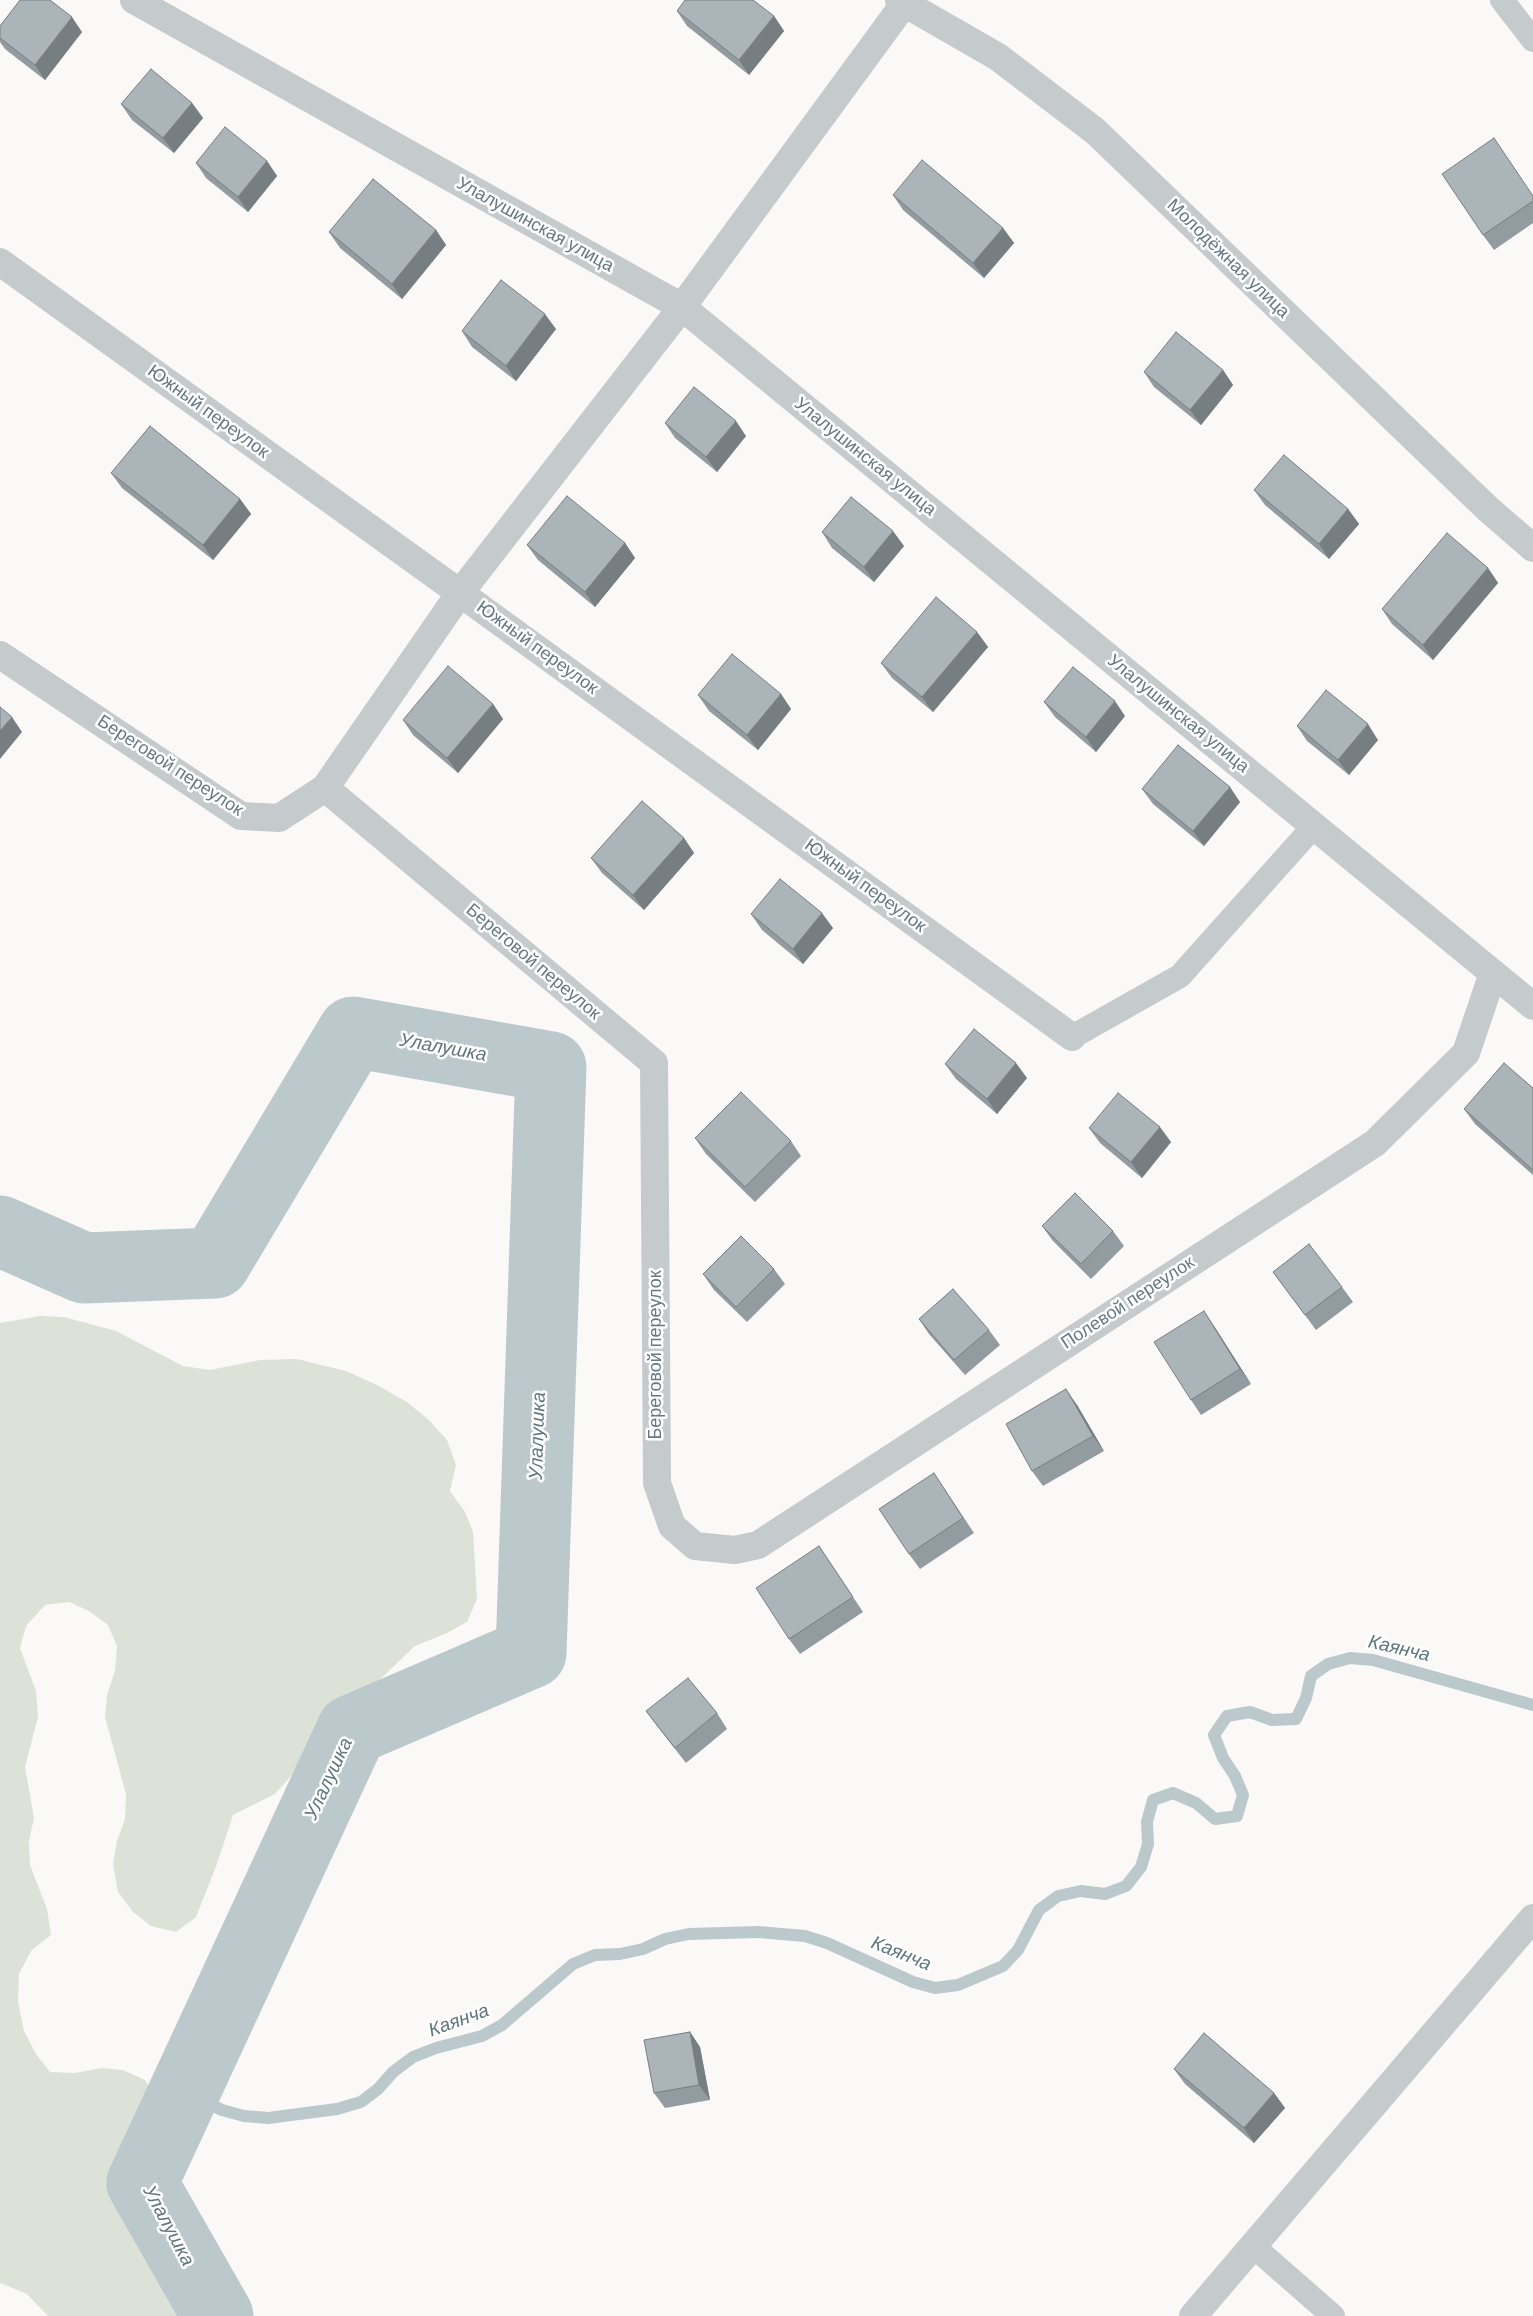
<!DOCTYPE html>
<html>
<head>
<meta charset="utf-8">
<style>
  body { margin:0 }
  canvas { display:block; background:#faf9f7 }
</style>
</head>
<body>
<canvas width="1533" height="2316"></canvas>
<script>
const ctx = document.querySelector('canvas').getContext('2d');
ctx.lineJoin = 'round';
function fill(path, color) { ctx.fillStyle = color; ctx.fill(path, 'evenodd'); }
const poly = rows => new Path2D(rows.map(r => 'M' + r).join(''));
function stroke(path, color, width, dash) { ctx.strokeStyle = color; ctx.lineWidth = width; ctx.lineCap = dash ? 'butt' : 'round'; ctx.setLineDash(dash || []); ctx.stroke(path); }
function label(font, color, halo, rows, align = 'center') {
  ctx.font = font + ' Arial,sans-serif'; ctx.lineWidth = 5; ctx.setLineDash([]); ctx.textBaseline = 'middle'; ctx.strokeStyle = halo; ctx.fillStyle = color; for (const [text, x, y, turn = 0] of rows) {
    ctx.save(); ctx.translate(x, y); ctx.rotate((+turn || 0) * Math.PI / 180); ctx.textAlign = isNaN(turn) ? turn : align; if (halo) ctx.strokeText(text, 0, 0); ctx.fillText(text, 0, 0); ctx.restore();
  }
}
fill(poly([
  [40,1316,64,1317,116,1331,183,1366,210,1370,260,1360,297,1359,346,1371,377,1385,407,1402,429,1420,447,1440,456,1465,450,1491,465,1512,473,1532,477,1599,467,1622,447,1633,415,1646,304,1752,292,1775,275,1794,233,1815,217,1864,196,1917,176,1932,151,1926,133,1912,118,1892,113,1864,117,1841,125,1819,126,1794,105,1717,107,1695,115,1671,117,1646,108,1625,89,1611,69,1602,45,1605,26,1626,20,1648,36,1691,38,1717,25,1767,34,1818,29,1841,30,1865,47,1909,51,1935,31,1951,19,1974,18,2002,24,2031,36,2054,50,2072,75,2073,101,2068,123,2070,145,2080,156,2099,153,2124,140,2141,133,2166,154,2264,165,2291,177,2312,182,2316,48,2316,27,2294,0,2283,0,1323]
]), '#dce2d8');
stroke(poly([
  [184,2092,222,2110,244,2116,268,2118,337,2109,361,2102,378,2089,393,2072,413,2057,436,2048,482,2036,502,2025,573,1964,595,1955,620,1954,643,1949,665,1939,689,1934,758,1932,805,1936,827,1943,913,1982,935,1988,958,1985,1003,1966,1018,1950,1039,1910,1058,1896,1081,1891,1105,1894,1126,1886,1141,1867,1148,1844,1147,1822,1153,1800,1173,1793,1196,1803,1215,1819,1237,1816,1243,1795,1235,1776,1223,1758,1214,1735,1227,1716,1250,1712,1272,1720,1296,1719,1306,1698,1311,1676,1328,1664,1350,1658,1373,1660,1533,1705]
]), '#bbc9cc', 12);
stroke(poly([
  [0,1231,84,1268,215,1263,353,1032,551,1067,531,1653,352,1730,142,2183,218,2316]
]), '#bbc9cc', 71);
stroke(poly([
  [1502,0,1533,40],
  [1072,1037,1180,976,1314,826],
  [1253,2246,1333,2316]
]), '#c5cacd', 24);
stroke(poly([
  [134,0,682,307,1533,1006],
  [899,0,998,57,1095,131,1488,509,1533,548],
  [0,262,460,593,1072,1037],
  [0,655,241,816,279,818,325,788,654,1063,657,1483,672,1526,695,1546,735,1550,758,1545,1375,1143,1466,1053,1493,973],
  [325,788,460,593,682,307,904,4],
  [1193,2316,1533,1918]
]), '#c5cacd', 28);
fill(poly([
  [677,11,774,16,784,31,749,75,687,26],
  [0,26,82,32,45,80,5,49,0,42],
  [192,103,203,118,174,153,132,120,121,104],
  [267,161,277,176,248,212,206,178,196,163],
  [893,195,1003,228,1014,243,984,278,903,210],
  [1533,195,1533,223,1494,250,1483,235],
  [436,230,446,245,402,299,340,248,329,232],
  [556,329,516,381,472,347,462,331],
  [1223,370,1233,385,1201,425,1154,387,1144,372],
  [665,423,746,436,717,472,675,438],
  [111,473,240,499,251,514,213,560,122,488],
  [1254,490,1348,509,1359,524,1329,559,1265,505],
  [822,532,904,546,874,582,832,548],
  [625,543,635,558,595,607,538,560,527,545],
  [1488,568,1498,583,1433,660,1392,624,1382,609],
  [977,632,988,647,933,712,892,678,881,663],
  [781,694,791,709,758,750,709,711,698,695],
  [1044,702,1125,716,1096,752,1055,717],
  [493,704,503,719,458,773,413,735,403,720],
  [1297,726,1378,740,1349,775,1307,741],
  [1142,789,1240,802,1204,846,1153,804],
  [684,838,694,853,644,910,602,873,591,858],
  [751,914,833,928,803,964,762,930],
  [945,1064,1027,1078,997,1114,956,1079],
  [1533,1088,1533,1175,1475,1124,1464,1109],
  [1089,1128,1171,1142,1142,1178,1100,1143],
  [695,1138,791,1141,801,1156,755,1202,706,1154],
  [1042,1226,1113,1231,1124,1246,1091,1279,1053,1241],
  [774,1269,785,1284,747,1322,714,1290,703,1274],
  [1273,1272,1342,1287,1353,1302,1316,1330],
  [919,1319,989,1330,1000,1345,965,1375,929,1334],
  [1214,1326,1251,1384,1201,1415,1191,1400],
  [1077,1405,1104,1451,1043,1486,1032,1471],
  [944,1488,974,1533,920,1569,909,1554],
  [819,1546,863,1612,800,1654,789,1639],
  [646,1711,717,1713,727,1729,686,1763,657,1726],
  [690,2032,700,2047,710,2100,665,2108,654,2093],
  [1174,2069,1274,2093,1285,2108,1254,2143,1185,2084]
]), '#929b9f');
fill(poly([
  [774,16,784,31,749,75,739,60],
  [72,17,82,32,45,80,35,65],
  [192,103,203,118,174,153,163,138],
  [267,161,277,176,248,212,238,197],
  [1003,228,1014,243,984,278,973,263],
  [436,230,446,245,402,299,392,284],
  [545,314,556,329,516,381,506,366],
  [1223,370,1233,385,1201,425,1190,410],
  [736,421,746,436,717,472,706,457],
  [240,499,251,514,213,560,203,545],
  [1348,509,1359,524,1329,559,1319,544],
  [893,531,904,546,874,582,864,567],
  [625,543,635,558,595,607,585,592],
  [1488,568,1498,583,1433,660,1423,645],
  [977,632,988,647,933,712,922,697],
  [781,694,791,709,758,750,747,735],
  [1115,701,1125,716,1096,752,1086,737],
  [493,704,503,719,458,773,447,758],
  [12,717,22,732,0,759,0,731],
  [1368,724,1378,740,1349,775,1338,760],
  [1230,787,1240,802,1204,846,1193,831],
  [684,838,694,853,644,910,633,895],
  [822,913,833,928,803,964,793,949],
  [1016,1063,1027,1078,997,1114,987,1099],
  [1160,1127,1171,1142,1142,1178,1131,1162],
  [1204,1311,1214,1326,1251,1384,1240,1369],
  [1066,1389,1077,1405,1104,1451,1093,1436],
  [690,2032,700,2047,710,2100,699,2085],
  [1274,2093,1285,2108,1254,2143,1244,2128]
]), '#777e82');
const building = poly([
  [20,0,50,0,72,17,35,65,0,38,0,26,20,0],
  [685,0,753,0,774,16,739,60,677,11,685,0],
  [151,69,192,103,163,138,121,104,151,69],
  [225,127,267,161,238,197,196,163,225,127],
  [1494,138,1533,196,1533,201,1483,235,1442,174,1494,138],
  [922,160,1003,228,973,263,893,195,922,160],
  [373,179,436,230,392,284,329,232,373,179],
  [501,280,545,314,506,366,462,331,501,280],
  [1176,332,1223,370,1190,410,1144,372,1176,332],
  [694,387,736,421,706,457,665,423,694,387],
  [150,426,240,499,203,545,111,473,150,426],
  [1284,455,1348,509,1319,544,1254,490,1284,455],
  [567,496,625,543,585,592,527,545,567,496],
  [851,497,893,531,864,567,822,532,851,497],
  [1447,533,1488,568,1423,645,1382,609,1447,533],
  [936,597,977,632,922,697,881,663,936,597],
  [732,654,781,694,747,735,698,695,732,654],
  [448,666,493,704,447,758,403,720,448,666],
  [1073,667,1115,701,1086,737,1044,702,1073,667],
  [1326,690,1368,724,1338,760,1297,726,1326,690],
  [0,707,12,717,0,731,0,707],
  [1178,745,1230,787,1193,831,1142,789,1178,745],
  [642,801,684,838,633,895,591,858,642,801],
  [780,879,822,913,793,949,751,914,780,879],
  [974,1029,1016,1063,987,1099,945,1064,974,1029],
  [1504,1063,1533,1088,1533,1170,1464,1109,1504,1063],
  [741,1092,791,1141,745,1187,695,1138,741,1092],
  [1118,1093,1160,1127,1131,1162,1089,1128,1118,1093],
  [1075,1193,1113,1231,1081,1264,1042,1226,1075,1193],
  [741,1236,774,1269,736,1307,703,1274,741,1236],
  [1309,1244,1342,1287,1305,1315,1273,1272,1309,1244],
  [953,1289,989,1330,954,1360,919,1319,953,1289],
  [1204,1311,1240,1369,1191,1400,1154,1342,1204,1311],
  [1066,1389,1093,1436,1032,1471,1006,1424,1066,1389],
  [934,1473,963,1518,909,1554,879,1509,934,1473],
  [819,1546,853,1597,789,1639,756,1588,819,1546],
  [688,1678,717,1713,675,1748,646,1711,688,1678],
  [690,2032,699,2085,654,2093,644,2040,690,2032],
  [1204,2033,1274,2093,1244,2128,1174,2069,1204,2033]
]);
fill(building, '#aab4b9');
stroke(building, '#777e82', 1);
label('18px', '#647883', '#fff', [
  ["Улалушинская улица",535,225,29],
  ["Молодёжная улица",1228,259,44],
  ["Южный переулок",208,412,36],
  ["Улалушинская улица",865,457,39],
  ["Южный переулок",537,648,36],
  ["Улалушинская улица",1178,714,39],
  ["Береговой переулок",170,766,33],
  ["Южный переулок",865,886,36],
  ["Береговой переулок",533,962,40],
  ["Полевой переулок",1128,1303,-33],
  ["Береговой переулок",656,1355,-90]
]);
label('italic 19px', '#5f777c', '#fff', [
  ["Улалушка",443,1048,10],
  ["Улалушка",538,1436,-88],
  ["Каянча",1399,1649,13],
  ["Улалушка",329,1779,-65],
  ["Каянча",901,1954,22],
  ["Каянча",459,2021,-20],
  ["Улалушка",168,2226,62]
]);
</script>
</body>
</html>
